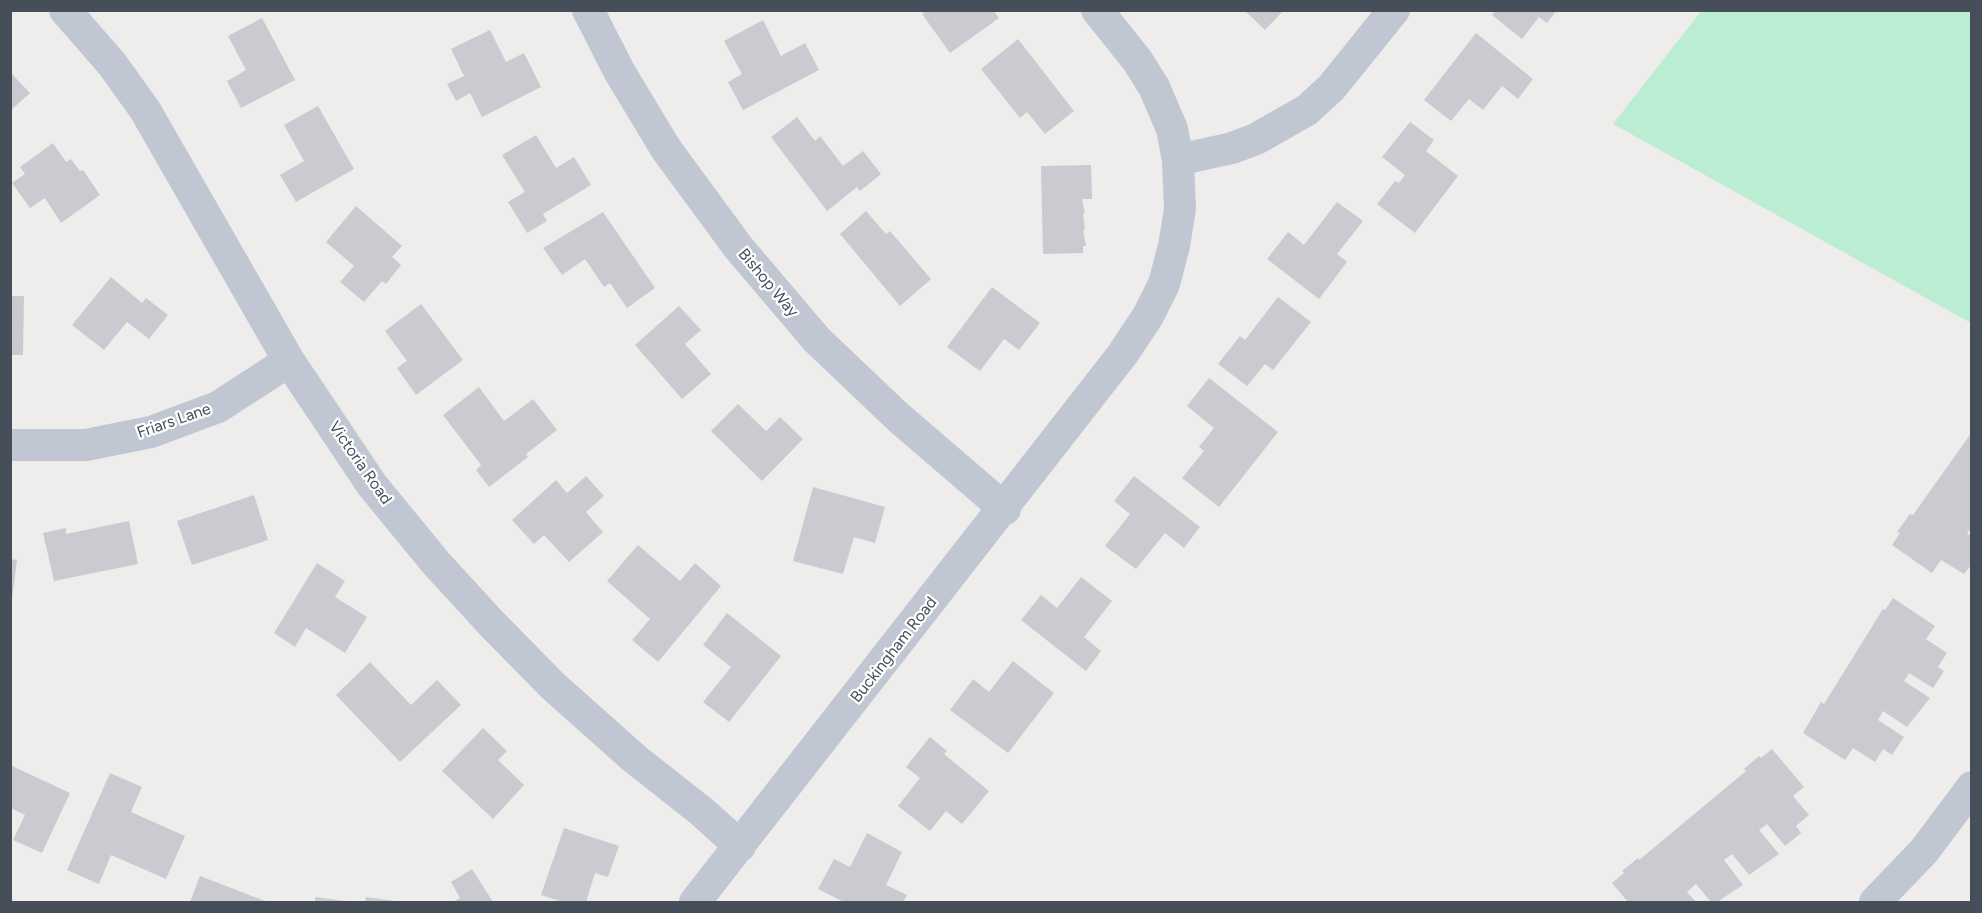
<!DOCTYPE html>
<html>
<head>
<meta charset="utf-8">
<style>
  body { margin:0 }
  #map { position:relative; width:1982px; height:913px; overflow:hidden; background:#efecec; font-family:Figtree,sans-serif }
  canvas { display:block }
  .frame { position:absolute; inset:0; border:12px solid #454e59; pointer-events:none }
</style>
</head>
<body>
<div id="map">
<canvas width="1982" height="913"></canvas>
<div class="frame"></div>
</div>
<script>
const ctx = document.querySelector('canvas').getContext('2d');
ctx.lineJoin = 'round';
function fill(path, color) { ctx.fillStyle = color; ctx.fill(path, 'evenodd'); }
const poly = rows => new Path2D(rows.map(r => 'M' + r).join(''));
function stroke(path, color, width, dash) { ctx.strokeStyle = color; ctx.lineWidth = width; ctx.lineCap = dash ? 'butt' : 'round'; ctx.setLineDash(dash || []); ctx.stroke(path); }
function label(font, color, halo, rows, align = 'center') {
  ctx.font = font + ' Figtree,sans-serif'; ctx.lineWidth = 4.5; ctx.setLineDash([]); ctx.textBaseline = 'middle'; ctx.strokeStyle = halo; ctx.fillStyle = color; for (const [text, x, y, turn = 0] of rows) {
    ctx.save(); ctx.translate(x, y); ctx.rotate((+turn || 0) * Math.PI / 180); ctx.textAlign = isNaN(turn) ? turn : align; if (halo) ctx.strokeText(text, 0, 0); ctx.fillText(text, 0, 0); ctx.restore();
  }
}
fill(poly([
  [1702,10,1971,11,1971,323,1613,124]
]), '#baedd2');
fill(poly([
  [927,10,993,10,999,18,950,53,922,14],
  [1244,10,1284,10,1265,30],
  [1496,10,1557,10,1547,23,1539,17,1522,39,1492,15],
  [262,18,295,80,241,108,227,81,246,70,228,36],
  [763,20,781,56,805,43,819,70,743,110,728,82,742,74,724,41],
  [490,30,506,62,524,53,541,87,482,117,470,93,456,101,447,84,464,76,451,49],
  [1476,33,1533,79,1518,99,1502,86,1483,110,1469,99,1451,121,1424,100],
  [1018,39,1074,111,1045,134,1027,112,1020,118,981,69],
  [10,72,30,93,10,111],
  [318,106,354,169,296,202,280,175,304,161,284,125],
  [797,117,815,141,820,136,843,166,863,151,881,174,860,191,857,187,827,211,771,137],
  [1410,122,1434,140,1426,151,1458,176,1415,233,1377,204,1395,181,1399,183,1405,175,1382,157],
  [536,135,556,168,574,157,591,185,543,214,547,221,527,233,508,202,525,192,502,155],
  [53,143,66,162,71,159,80,171,83,170,100,195,61,223,45,198,30,208,12,183,25,174,20,167],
  [1091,165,1092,199,1082,199,1085,213,1083,213,1085,230,1083,230,1086,246,1083,246,1083,253,1043,254,1041,166],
  [1337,202,1363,221,1337,254,1347,262,1319,299,1267,259,1288,232,1304,245],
  [356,206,402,246,392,257,401,265,386,284,382,281,364,302,340,282,354,266,326,242],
  [866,211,886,234,890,231,931,279,900,306,840,234],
  [603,212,655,288,627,308,610,283,604,287,585,259,562,275,543,248],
  [111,277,142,303,146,298,168,315,149,339,127,322,104,350,72,325],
  [992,287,1040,323,1019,350,1004,339,980,371,947,347],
  [10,296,24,296,23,355,10,355],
  [1278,297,1311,322,1273,370,1265,364,1247,386,1218,364,1240,336,1245,340],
  [421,304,463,360,416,395,397,368,407,361,385,331],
  [679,306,701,330,685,344,711,374,682,399,635,345],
  [1209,378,1278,432,1219,507,1182,478,1204,451,1199,447,1214,428,1187,406],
  [479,387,504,421,533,399,557,430,526,454,528,457,489,487,476,470,481,465,443,415],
  [738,404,766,431,780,417,803,439,762,481,711,431],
  [1972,432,1972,527,1967,533,1972,537,1972,564,1964,574,1941,560,1932,573,1892,545,1900,533,1897,532,1910,514,1913,515],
  [586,476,604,496,586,512,603,532,569,562,544,535,534,544,512,520,556,480,567,493],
  [1134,476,1200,527,1184,548,1165,533,1136,569,1105,546,1130,514,1114,501],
  [813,487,885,507,875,543,854,537,843,574,793,561],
  [254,495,268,540,192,565,177,521],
  [129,521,138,564,54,581,43,533,66,528,66,534],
  [638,545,680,581,695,563,721,586,658,662,632,640,650,619,607,581],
  [10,559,17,560,12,599,10,599],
  [317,563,345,581,335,597,367,617,345,653,306,628,295,647,274,633],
  [1081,577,1112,601,1084,637,1101,651,1086,671,1021,620,1041,595,1057,608],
  [1893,598,1935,626,1926,639,1947,653,1938,667,1944,671,1933,688,1909,673,1904,681,1930,698,1907,727,1883,711,1878,720,1904,737,1892,755,1883,749,1875,762,1853,748,1845,760,1803,733,1821,702,1824,704,1883,609,1885,610],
  [727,613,781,656,729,722,703,702,731,667,703,645],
  [1013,661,1054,693,1008,753,950,710,973,679,989,692],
  [370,662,411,705,437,680,461,705,400,762,336,695],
  [483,728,507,751,498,760,524,785,493,819,442,771],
  [930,737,947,751,944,754,989,791,962,824,946,811,930,831,898,806,920,778,906,767],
  [1772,749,1804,787,1793,796,1809,815,1796,826,1801,833,1785,846,1767,824,1759,830,1779,854,1749,875,1732,854,1724,860,1743,885,1717,902,1711,902,1696,884,1687,892,1696,902,1628,902,1612,883,1624,873,1622,871,1638,858,1639,860,1746,771,1744,769,1759,756,1761,758],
  [10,765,70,793,42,853,13,840,25,815,10,808],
  [110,773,142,787,131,812,185,836,166,879,111,855,99,884,67,870],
  [564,828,619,846,608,877,595,873,586,902,563,902,541,895],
  [867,833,902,852,886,885,907,895,903,902,844,902,818,889,834,859,850,867],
  [472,869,493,902,453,902,460,898,451,882],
  [200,876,265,901,264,902,190,902],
  [315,897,345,901,344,902,315,902],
  [366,897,395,901,395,902,365,902]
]), '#c9cbd1');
stroke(poly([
  [65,10,112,64,145,110,289,361,372,485,436,563,492,624,553,686,635,759,701,811,740,846],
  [588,10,619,71,666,149,738,247,817,340,898,417,1005,509],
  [1178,160,1232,148,1256,139,1307,110,1331,88,1394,10],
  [10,445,86,445,151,432,218,407,289,361],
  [695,902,1122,355,1148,316,1164,284,1174,246,1180,209,1178,160,1172,129,1154,87,1137,60,1097,10],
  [1875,902,1924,851,1972,787]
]), '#c0c7d2', 32);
label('16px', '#454e59', '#fff', [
  ["Bishop Way",768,283,50],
  ["Friars Lane",174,421,-19],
  ["Victoria Road",360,463,55],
  ["Buckingham Road",894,650,-52]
]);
</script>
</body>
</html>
